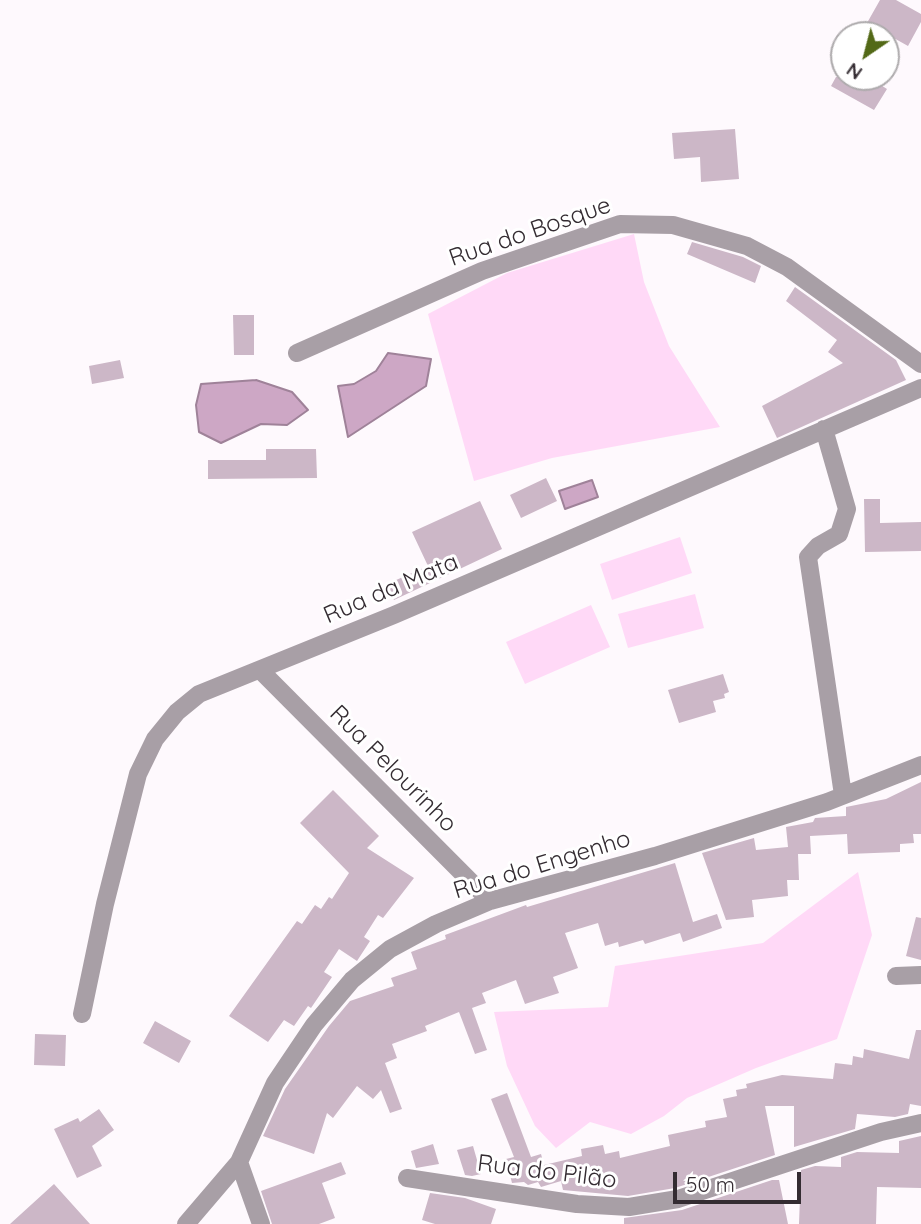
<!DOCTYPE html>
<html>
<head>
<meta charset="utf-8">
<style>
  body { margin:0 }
  #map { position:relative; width:921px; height:1224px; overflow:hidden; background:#fef9fd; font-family:Quicksand,sans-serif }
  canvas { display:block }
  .north { position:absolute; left:830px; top:21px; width:70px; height:70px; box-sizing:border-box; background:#fff; border:2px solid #aeabad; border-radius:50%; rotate:215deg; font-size:19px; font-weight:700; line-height:28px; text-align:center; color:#342c32 }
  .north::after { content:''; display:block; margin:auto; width:24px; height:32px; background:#536917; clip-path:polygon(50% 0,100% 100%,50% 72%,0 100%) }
  .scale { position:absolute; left:673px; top:1172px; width:128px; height:32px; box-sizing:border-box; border:4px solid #342c32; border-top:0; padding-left:9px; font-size:21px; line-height:24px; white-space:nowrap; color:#342c32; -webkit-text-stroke:5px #fff; paint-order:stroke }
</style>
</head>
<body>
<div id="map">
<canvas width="921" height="1224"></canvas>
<div class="north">N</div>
<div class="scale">50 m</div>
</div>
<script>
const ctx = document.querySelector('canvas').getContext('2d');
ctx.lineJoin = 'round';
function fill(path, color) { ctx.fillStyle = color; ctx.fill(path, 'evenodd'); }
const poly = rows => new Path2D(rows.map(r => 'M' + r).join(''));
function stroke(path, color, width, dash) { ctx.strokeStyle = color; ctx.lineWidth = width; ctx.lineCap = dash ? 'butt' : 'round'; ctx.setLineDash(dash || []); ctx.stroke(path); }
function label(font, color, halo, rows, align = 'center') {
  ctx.font = font + ' Quicksand,sans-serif'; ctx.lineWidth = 6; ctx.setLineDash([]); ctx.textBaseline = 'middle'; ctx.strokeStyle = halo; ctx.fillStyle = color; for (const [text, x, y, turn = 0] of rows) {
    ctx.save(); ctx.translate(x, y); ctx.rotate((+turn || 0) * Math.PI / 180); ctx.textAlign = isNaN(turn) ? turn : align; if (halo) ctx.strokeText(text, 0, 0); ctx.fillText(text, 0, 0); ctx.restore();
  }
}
fill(poly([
  [634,234,644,282,669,346,720,427,552,458,474,481,428,314,507,273],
  [680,537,692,573,612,600,600,564],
  [695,594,704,628,628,648,618,614],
  [591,605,610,647,525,684,506,642],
  [858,872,872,935,837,1039,756,1068,687,1098,664,1116,631,1134,590,1122,556,1148,535,1126,507,1066,494,1012,608,1007,615,966,763,943]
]), '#ffd9f7');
const water = poly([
  [388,353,431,359,426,386,348,437,338,386,354,384,376,371,388,353],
  [256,380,292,392,308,410,287,425,261,424,221,443,199,432,196,405,201,384,256,380],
  [592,480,598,497,565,509,559,491,592,480]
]);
fill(water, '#cda7c5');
stroke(water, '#9f8299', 2);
fill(poly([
  [880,0,896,0,921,14,921,22,908,46,867,23],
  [836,77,868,77,887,89,874,110,831,86],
  [735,129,739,179,701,182,700,157,674,159,672,133],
  [692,242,743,257,761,266,755,283,687,254],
  [795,287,896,360,906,380,777,438,762,406,843,363,828,352,837,340,786,301],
  [233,315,254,315,254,355,234,355],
  [120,360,124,378,92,384,89,366],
  [266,449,316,449,317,478,208,479,208,460,266,460],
  [546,478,557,501,521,518,510,495],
  [864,499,880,499,880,523,921,522,921,551,865,552],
  [480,501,502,549,394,600,387,584,428,566,412,532],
  [723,674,729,692,724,694,725,698,713,701,716,712,679,723,668,690],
  [921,782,921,834,913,834,914,843,900,844,900,852,848,854,847,834,810,836,811,854,798,854,799,880,787,880,788,896,752,900,754,917,726,920,702,853,754,838,756,850,788,847,786,827,813,822,815,818,846,816,846,807,886,799],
  [333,790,379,836,367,848,414,878,383,918,378,915,364,937,370,941,357,961,339,949,324,972,332,977,311,1008,308,1006,294,1026,284,1020,268,1042,229,1016,297,921,302,924,315,905,321,909,329,897,332,899,349,873,300,823],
  [675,863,693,922,717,914,722,928,683,942,680,933,645,944,643,940,619,947,618,942,605,946,598,923,565,933,578,968,553,977,559,993,525,1004,516,980,482,993,486,1003,472,1008,487,1050,475,1054,459,1012,425,1026,427,1031,392,1044,397,1058,385,1063,402,1109,390,1113,381,1090,373,1099,357,1086,333,1118,327,1113,314,1154,263,1136,285,1089,329,1026,350,1001,394,986,391,978,417,969,411,952,446,939,445,935,526,905,527,907],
  [916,917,921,918,921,960,906,956],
  [155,1021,191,1041,179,1063,143,1043],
  [916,1030,921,1030,921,1106,910,1104,908,1114,895,1117,857,1114,855,1129,794,1147,794,1106,765,1106,775,1155,675,1188,628,1196,563,1190,561,1181,541,1187,538,1182,528,1185,524,1182,512,1183,506,1159,514,1157,491,1099,507,1093,531,1157,541,1154,544,1165,582,1156,581,1149,603,1145,605,1154,619,1151,620,1158,670,1146,668,1135,706,1127,705,1121,727,1117,723,1099,737,1096,736,1090,747,1088,746,1084,782,1075,833,1079,835,1063,852,1065,853,1056,863,1058,864,1049,909,1059],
  [35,1034,66,1035,65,1066,34,1065],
  [99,1109,114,1130,92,1146,102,1166,77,1178,54,1129,78,1118,80,1122],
  [921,1136,921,1188,877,1187,876,1224,799,1224,801,1170,815,1166,841,1167,841,1157,857,1152,899,1153,899,1141],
  [433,1144,439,1164,416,1168,411,1151],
  [473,1146,481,1174,472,1176,465,1175,457,1150],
  [341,1162,346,1174,322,1183,335,1218,319,1224,272,1224,261,1191],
  [772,1180,779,1180,788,1224,624,1224,624,1218,682,1210],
  [54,1184,90,1224,10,1224],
  [430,1193,465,1198,496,1209,491,1224,435,1224,422,1220]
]), '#ccb7c7');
stroke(poly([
  [297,353,482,271,620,224,673,225,747,246,787,267,921,364],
  [824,429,847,509,839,534,818,546,808,557,843,795],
  [261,671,490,901],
  [896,976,921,975],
  [82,1014,105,904,138,774,155,739,177,712,199,694,394,615,921,388],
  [239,1162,261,1224],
  [407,1178,577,1204,629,1207,678,1199,881,1132,921,1123],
  [186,1224,239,1162,275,1083,314,1025,352,980,390,949,436,924,490,901,655,856,827,802,921,765]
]), '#a89fa6', 18);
label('24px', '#342c32', '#fff', [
  ["Rua do Bosque",530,232,-19],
  ["Rua da Mata",391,589,-23],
  ["Rua Pelourinho",393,769,45],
  ["Rua do Engenho",542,865,-17],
  ["Rua do Pilão",547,1172,7]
]);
</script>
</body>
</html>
